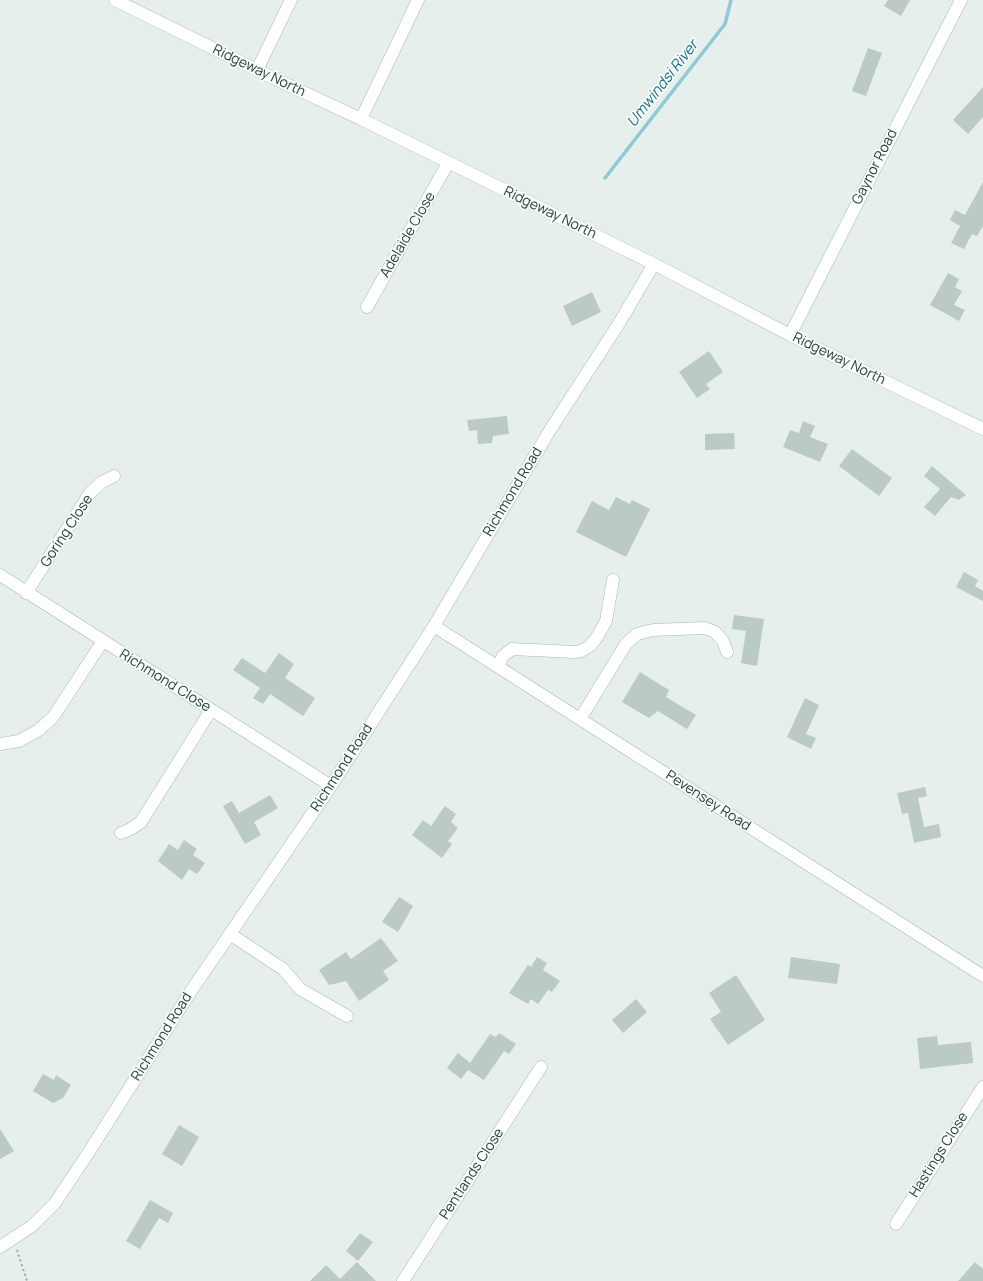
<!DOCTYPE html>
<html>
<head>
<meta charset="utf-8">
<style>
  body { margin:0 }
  canvas { display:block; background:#e6efeb }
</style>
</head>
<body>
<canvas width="983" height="1281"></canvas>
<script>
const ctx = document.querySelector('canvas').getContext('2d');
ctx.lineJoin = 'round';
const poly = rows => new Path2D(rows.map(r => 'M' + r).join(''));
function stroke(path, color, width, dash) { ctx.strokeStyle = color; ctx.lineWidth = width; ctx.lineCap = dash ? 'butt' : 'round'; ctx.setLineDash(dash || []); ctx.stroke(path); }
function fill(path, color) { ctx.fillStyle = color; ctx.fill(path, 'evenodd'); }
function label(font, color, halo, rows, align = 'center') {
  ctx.font = font + ' Manrope,sans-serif'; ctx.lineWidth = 3.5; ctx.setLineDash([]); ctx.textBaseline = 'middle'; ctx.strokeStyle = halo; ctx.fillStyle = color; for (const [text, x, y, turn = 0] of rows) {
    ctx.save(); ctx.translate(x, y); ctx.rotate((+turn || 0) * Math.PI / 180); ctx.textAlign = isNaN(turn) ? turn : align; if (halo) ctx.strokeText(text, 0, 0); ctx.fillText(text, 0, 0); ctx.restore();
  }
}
stroke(poly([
  [605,178,725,24,731,0]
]), '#8ec9d4', 3.5);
fill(poly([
  [888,0,910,0,901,16,884,6],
  [868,48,882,53,866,96,852,91],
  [983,87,983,117,968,134,953,120],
  [983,182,983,226,977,236,972,234,964,249,951,243,960,226,950,220,955,210,965,215],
  [948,273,959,279,955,287,962,291,954,305,965,310,959,321,930,305],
  [592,292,601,312,572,326,563,306],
  [709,351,723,372,706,384,710,389,697,398,679,372],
  [507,416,509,434,493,436,492,443,478,444,477,430,469,431,467,420],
  [803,421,815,426,810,437,828,444,820,462,783,447,790,430,799,433],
  [734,433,735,449,705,450,705,434],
  [852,449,892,478,879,496,839,466],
  [932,466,966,495,959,500,951,497,935,516,924,507,940,489,924,476],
  [616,497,630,504,632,500,650,509,626,557,576,532,592,501,609,510],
  [964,572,978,580,975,586,983,591,983,601,956,587],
  [734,615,764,619,757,666,741,663,746,631,732,629],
  [279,653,294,664,285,678,315,698,303,716,270,694,263,704,253,698,260,688,233,670,242,658,265,673],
  [640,672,669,690,666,697,696,715,687,729,658,711,649,718,622,702],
  [805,698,819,705,806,734,816,738,811,749,787,737],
  [925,787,927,796,918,798,924,827,939,824,941,837,914,843,908,813,902,814,897,793],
  [270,795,278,808,254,822,261,835,245,844,223,806,232,801,239,813],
  [445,806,456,814,451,822,458,828,448,841,452,844,442,858,412,835,423,820,431,826],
  [184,840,197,849,193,855,205,863,197,874,189,869,182,880,158,861,169,844,178,850],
  [399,897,413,906,398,932,382,922],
  [381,938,398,961,383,971,389,980,359,1001,346,981,329,985,319,970,346,952,351,959],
  [537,957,547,963,543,970,560,981,552,992,548,990,538,1004,531,999,528,1004,509,993,528,965,531,967],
  [791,957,840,964,837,984,788,978],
  [736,975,765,1020,728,1045,710,1019,721,1012,709,993],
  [636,999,647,1012,623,1033,612,1020],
  [499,1033,516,1044,509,1054,504,1051,484,1080,468,1070,461,1079,447,1068,458,1053,470,1063,490,1034,496,1037],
  [937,1036,938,1045,971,1042,973,1063,920,1069,917,1038],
  [43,1074,54,1080,56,1075,71,1085,63,1098,53,1103,33,1091],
  [179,1125,199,1137,182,1166,162,1154],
  [0,1129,14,1151,0,1159],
  [150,1200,173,1213,168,1223,159,1218,140,1249,126,1241],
  [360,1233,373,1242,358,1261,346,1251],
  [357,1262,376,1281,310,1281,326,1265,340,1279],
  [975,1262,983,1269,983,1281,958,1281]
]), '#bbcac4');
const minor = poly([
  [115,0,271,77,361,119,654,264,790,335,983,429],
  [257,70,291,0],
  [361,119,418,0],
  [367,307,448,163],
  [790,335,961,0],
  [0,575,331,786],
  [26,593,90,493,102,482,114,476],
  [434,626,983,976],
  [498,666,503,656,512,649,575,652,581,651,590,646,597,637,606,621,613,580],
  [580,719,626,644,637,634,653,630,705,628,715,632,723,641,727,652],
  [0,744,19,741,39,730,53,717,103,641],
  [121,833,129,830,141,822,211,710],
  [230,934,283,969,300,989,347,1016],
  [896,1224,983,1087],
  [0,1247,32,1226,55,1203,87,1155,191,991,331,786,434,626,550,430,618,325,654,264],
  [403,1281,541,1067]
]);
stroke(minor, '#a8b8b2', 13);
stroke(poly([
  [17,1250,27,1281]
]), '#86b3a5', 2, [2, 3]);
stroke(minor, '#fff', 12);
label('14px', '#24423a', '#f7fbf9', [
  ["Ridgeway North",259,71,26],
  ["Gaynor Road",875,167,-63],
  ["Ridgeway North",550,213,26],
  ["Adelaide Close",408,235,-60],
  ["Ridgeway North",839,359,26],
  ["Richmond Road",513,492,-59],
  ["Goring Close",67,531,-57],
  ["Richmond Close",165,681,32],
  ["Richmond Road",342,768,-57],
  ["Pevensey Road",708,801,33],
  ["Richmond Road",162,1037,-58],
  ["Hastings Close",939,1155,-58],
  ["Pentlands Close",472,1174,-57]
]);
label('italic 15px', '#1c6f80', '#f7fbf9', [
  ["Umwindsi River",663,84,-52]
]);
</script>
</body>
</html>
